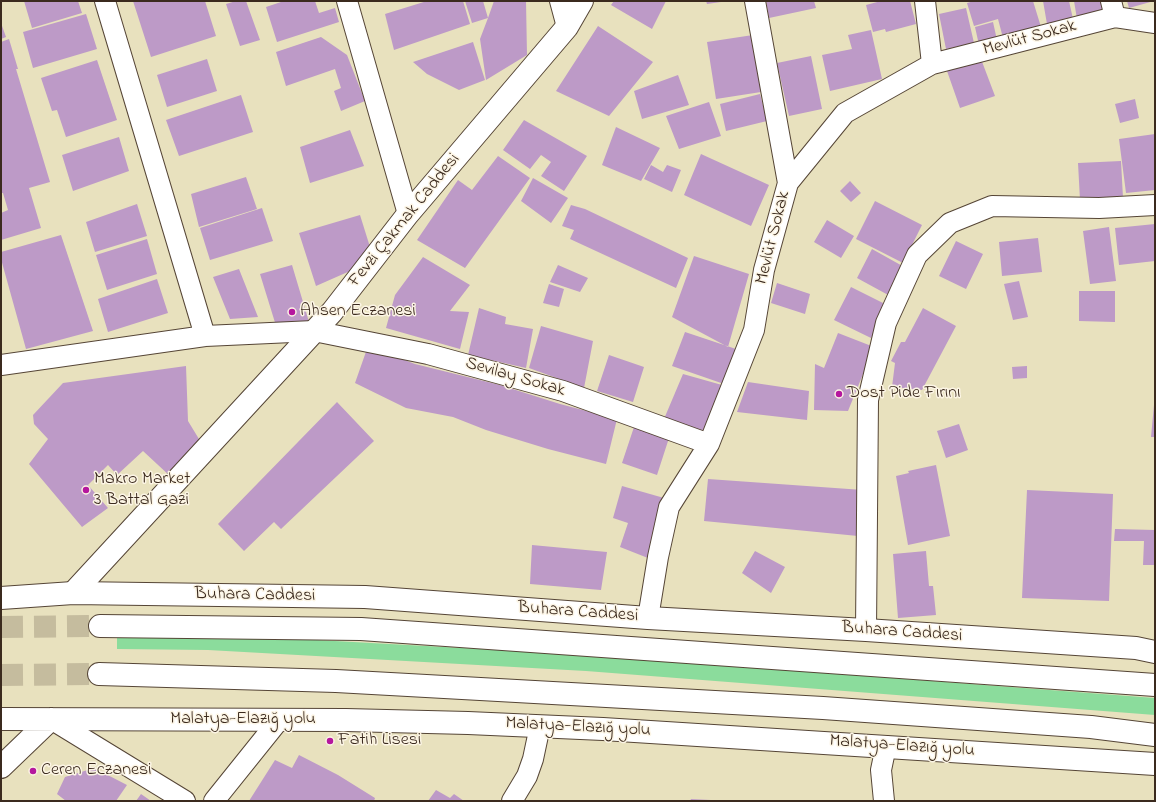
<!DOCTYPE html>
<html>
<head>
<meta charset="utf-8">
<style>
  body { margin:0 }
  #map { position:relative; width:1156px; height:802px; overflow:hidden; background:#e8e1be; font-family:"Indie Flower",sans-serif }
  canvas { display:block }
  .frame { position:absolute; inset:0; border:2px solid #3b2a1e; pointer-events:none }
</style>
</head>
<body>
<div id="map">
<canvas width="1156" height="802"></canvas>
<div class="frame"></div>
</div>
<script>
const ctx = document.querySelector('canvas').getContext('2d');
ctx.lineJoin = 'round';
function fill(path, color) { ctx.fillStyle = color; ctx.fill(path, 'evenodd'); }
const poly = rows => new Path2D(rows.map(r => 'M' + r).join(''));
function stroke(path, color, width, dash) { ctx.strokeStyle = color; ctx.lineWidth = width; ctx.lineCap = dash ? 'butt' : 'round'; ctx.setLineDash(dash || []); ctx.stroke(path); }
function label(font, color, halo, rows, align = 'center') {
  ctx.font = font + ' "Indie Flower",sans-serif'; ctx.lineWidth = 3; ctx.setLineDash([]); ctx.textBaseline = 'middle'; ctx.strokeStyle = halo; ctx.fillStyle = color; for (const [text, x, y, turn = 0] of rows) {
    ctx.save(); ctx.translate(x, y); ctx.rotate((+turn || 0) * Math.PI / 180); ctx.textAlign = isNaN(turn) ? turn : align; if (halo) ctx.strokeText(text, 0, 0); ctx.fillText(text, 0, 0); ctx.restore();
  }
}
fill(poly([
  [117,633,262,637,590,655,1155,698,1155,715,586,671,208,650,117,649]
]), '#8bdc9c');
fill(poly([
  [24,1,78,1,82,13,32,28],
  [133,1,205,1,216,36,151,57],
  [236,1,246,1,260,40,240,46,226,4],
  [284,1,315,1,319,13,335,8,339,22,277,42,266,7],
  [427,1,463,1,470,24,394,50,385,14],
  [465,1,483,1,488,18,494,1,526,1,527,55,486,80,480,39,488,18,472,23],
  [614,1,666,1,652,29,611,5],
  [706,1,721,1,721,2,707,4],
  [766,1,814,1,816,8,769,18],
  [881,1,910,1,916,24,886,32,885,29,873,32,866,5],
  [974,1,1033,1,1041,27,1003,38,998,19,974,26,967,3],
  [1043,1,1069,1,1073,19,1047,24],
  [1074,1,1104,1,1107,13,1077,19],
  [1127,1,1154,1,1129,8],
  [966,8,974,43,946,49,939,14],
  [86,14,97,49,33,68,23,32],
  [993,22,997,40,979,45,975,27],
  [1,23,6,37,1,39],
  [598,26,653,62,609,116,556,91],
  [871,30,882,79,830,91,822,55,852,49,848,35],
  [753,35,761,92,716,99,707,42],
  [321,37,347,55,365,101,341,111,334,91,341,88,335,69,286,86,276,52],
  [9,39,18,69,16,69,50,182,29,188,41,228,1,240,1,213,8,210,3,193,1,193,1,42],
  [473,42,485,80,459,90,427,74,413,62],
  [811,56,822,109,789,116,777,63],
  [207,59,217,91,167,107,157,75],
  [981,59,995,96,960,108,947,71],
  [97,60,117,120,66,137,57,110,52,111,41,78],
  [678,75,689,105,642,119,634,91],
  [760,94,767,121,726,131,720,104],
  [241,95,253,132,179,156,166,120],
  [1135,99,1139,118,1120,123,1115,104],
  [709,102,721,136,679,149,666,116],
  [524,120,587,156,564,191,541,176,551,162,541,155,530,169,503,150],
  [616,127,660,148,641,181,602,165],
  [350,130,364,166,310,183,300,147],
  [1155,134,1155,190,1126,193,1119,139],
  [119,137,129,171,73,191,62,155],
  [701,154,769,185,751,226,684,195],
  [498,156,530,178,465,268,417,240,458,180,472,190],
  [1121,161,1123,198,1080,200,1078,163],
  [651,165,663,172,667,165,681,170,672,192,644,179],
  [246,177,257,209,199,227,191,194],
  [533,178,568,198,551,223,521,201],
  [850,181,861,193,851,202,840,191],
  [875,201,922,225,903,263,856,239],
  [137,204,147,236,95,252,86,222],
  [571,205,585,209,688,258,676,288,570,239,574,230,562,226],
  [262,208,273,241,210,260,200,228],
  [360,215,370,247,350,271,316,286,299,233],
  [827,220,854,236,841,258,814,242],
  [1155,224,1155,261,1119,265,1115,228],
  [1109,227,1116,281,1090,284,1083,231],
  [61,235,93,331,26,349,1,259,1,252],
  [1038,238,1042,272,1002,276,999,242],
  [147,239,157,274,107,290,96,255],
  [956,241,983,254,966,289,939,276],
  [872,249,906,268,890,296,857,278],
  [694,256,749,274,728,347,672,317],
  [423,257,470,285,450,311,469,312,460,349,386,328,395,295],
  [292,265,309,322,277,329,260,274],
  [558,265,588,278,580,292,550,282],
  [239,269,258,317,230,319,213,277],
  [157,279,168,313,108,332,98,299],
  [1019,281,1028,317,1013,320,1004,284],
  [777,283,810,294,805,314,771,303],
  [549,284,564,289,559,307,543,303],
  [851,287,887,305,871,338,834,320],
  [1079,291,1115,291,1115,322,1079,321],
  [479,308,506,317,505,324,533,329,526,368,468,355],
  [923,308,956,326,922,390,892,387,895,363,891,361,901,342,905,342],
  [541,326,593,341,584,388,529,368],
  [685,332,736,349,724,384,672,366],
  [838,333,874,347,848,411,814,410,815,364,824,368],
  [368,346,415,364,500,385,560,404,617,419,606,464,548,449,486,430,453,417,406,408,355,383],
  [609,355,644,367,633,402,597,391],
  [186,366,188,421,202,444,171,477,143,451,117,475,108,465,88,485,108,508,82,527,29,464,48,439,34,424,33,415,63,383],
  [1027,366,1027,378,1013,379,1012,367],
  [683,374,722,385,705,435,664,419],
  [748,382,809,391,807,420,737,412],
  [337,402,374,441,281,529,274,522,244,551,218,524],
  [1154,405,1155,405,1155,437,1151,437],
  [959,424,968,450,946,458,937,431],
  [634,427,669,438,657,475,622,463],
  [936,465,950,536,908,545,896,476,909,473,908,471],
  [708,479,863,490,858,536,704,521],
  [622,486,664,498,653,560,620,547,628,523,613,518],
  [1027,490,1113,494,1109,601,1022,598],
  [1115,529,1155,530,1155,565,1143,565,1144,541,1114,541],
  [532,545,607,552,601,590,530,584],
  [755,551,785,567,771,593,742,573],
  [926,551,929,586,933,586,936,615,898,618,893,554],
  [299,755,338,775,375,798,374,801,249,801,275,760,292,768],
  [94,768,127,785,116,801,66,801,57,794,65,777],
  [436,790,450,798,454,794,464,801,428,801],
  [141,794,151,801,136,801],
  [691,799,711,800,711,801,690,801]
]), '#bd9ac7');
stroke(poly([
  [1,627,100,626],
  [1,675,99,674]
]), '#c5bc9e', 22, [22, 11]);
const minor = poly([
  [105,1,205,336],
  [347,1,408,214],
  [560,1,567,27],
  [755,1,788,183],
  [925,1,932,64],
  [1111,1,1115,17],
  [1,365,205,336,314,331,428,354,563,391,709,444],
  [648,618,658,557,669,507,709,444,754,330,764,270,788,183,845,113,932,64,1115,17,1155,23],
  [866,630,868,400,886,323,917,255,950,223,992,206,1099,208,1155,205],
  [51,719,185,801],
  [214,801,279,720],
  [512,801,527,776,533,759,540,726],
  [884,801,881,770,886,746]
]);
const tertiary = poly([
  [73,593,332,312,408,214,567,27,582,1]
]);
const secondary = poly([
  [1,598,73,593,365,597,648,618,866,630,1136,648,1155,652],
  [1,719,346,720,468,723,603,729,1155,764],
  [1,767,51,719]
]);
const trunk = poly([
  [100,626,361,629,1155,685],
  [99,674,336,681,823,708,1091,727,1155,735]
]);
stroke(minor, '#554536', 22);
stroke(tertiary, '#554536', 24);
stroke(secondary, '#554536', 24);
stroke(trunk, '#554536', 24);
stroke(minor, '#fff', 20);
stroke(tertiary, '#fff', 22);
stroke(secondary, '#fff', 22);
stroke(trunk, '#fff', 22);
for (const [x, y, r, color] of [
  [292,312,4,"#b5179e"],
  [839,394,4,"#b5179e"],
  [86,490,4,"#b5179e"],
  [330,741,4,"#b5179e"],
  [33,771,4,"#b5179e"]
]) { const dot = new Path2D(); dot.arc(x, y, r, 0, 2 * Math.PI); ctx.fillStyle = color; ctx.fill(dot); stroke(dot, '#fcf5e5', 1.5); }
label('18px', '#3b2a1e', '#fcf5e5', [
  ["Mevlüt Sokak",1030,39,-15],
  ["Fevzi Çakmak Caddesi",405,221,-51],
  ["Mevlüt Sokak",774,238,-76],
  ["Sevilay Sokak",515,378,16],
  ["Buhara Caddesi",255,596,1],
  ["Buhara Caddesi",578,613,4],
  ["Buhara Caddesi",902,633,4],
  ["Malatya-Elazığ yolu",243,720],
  ["Malatya-Elazığ yolu",578,728,3],
  ["Malatya-Elazığ yolu",902,747,4]
]);
label('18px', '#3b2a1e', '#fcf5e5', [
  ["Ahsen Eczanesi",300,312],
  ["Dost Pide Fırını",847,394],
  ["Makro Market",94,480],
  ["3 Battal Gazi",94,501],
  ["Fatih Lisesi",338,741],
  ["Ceren Eczanesi",41,771]
], 'left');
</script>
</body>
</html>
